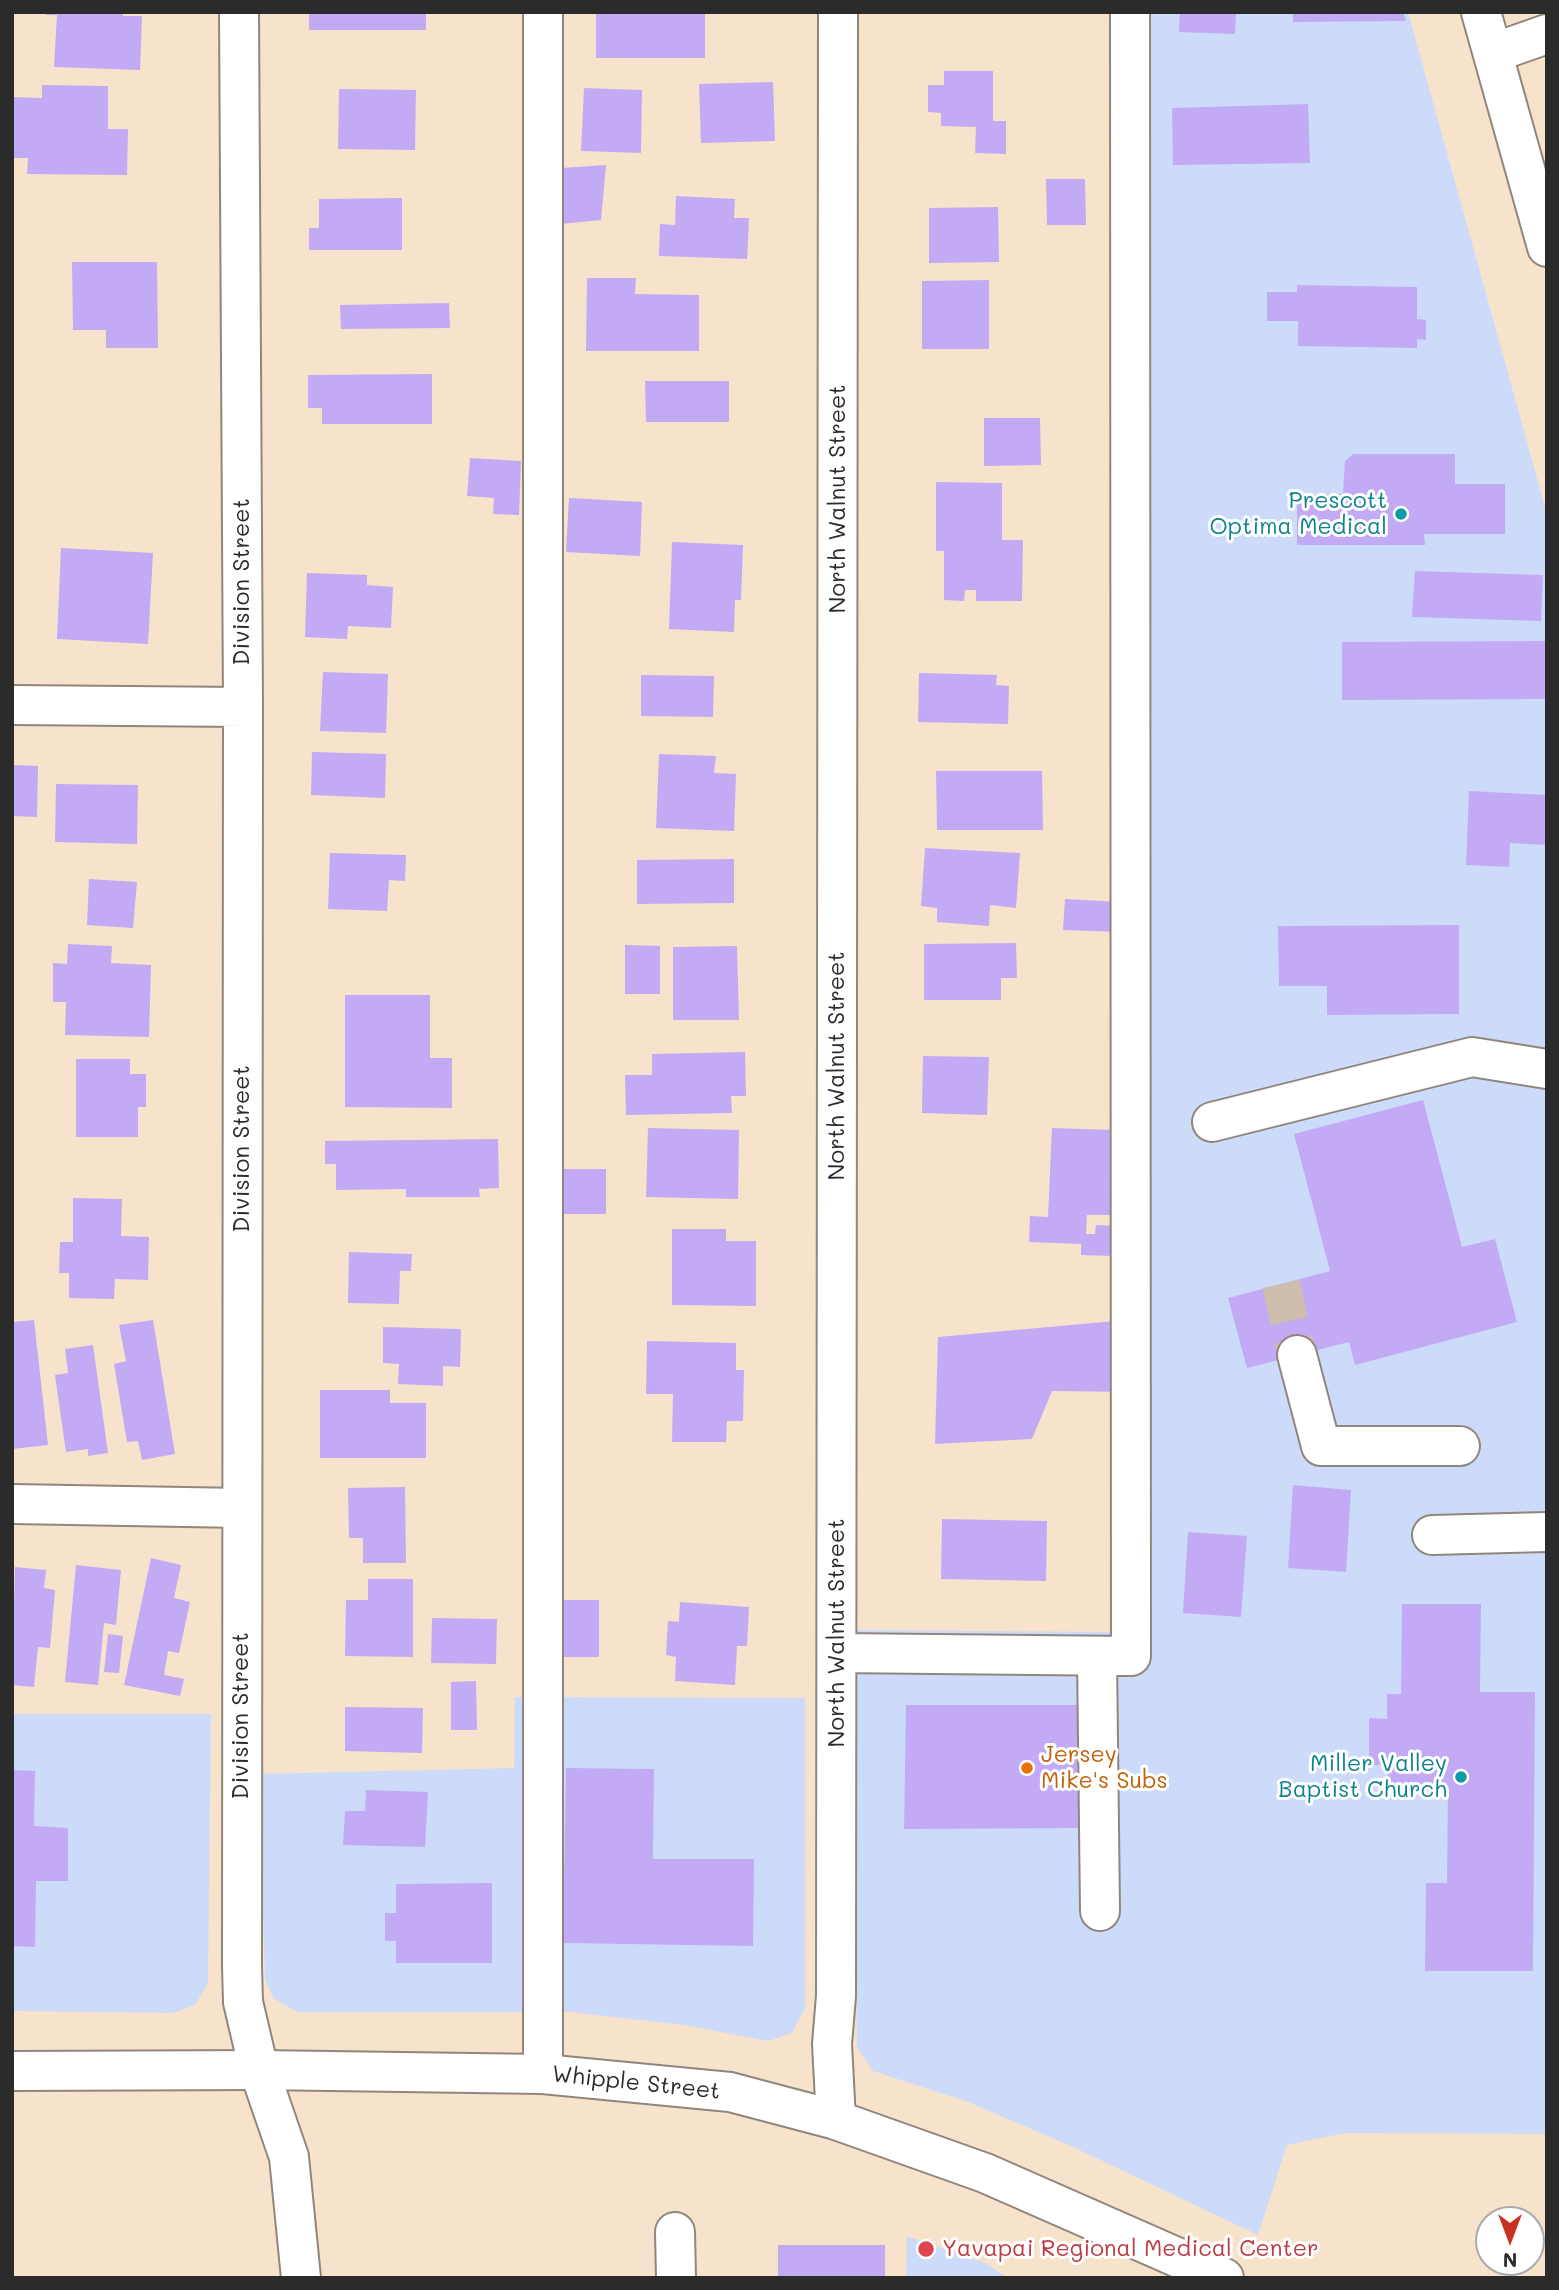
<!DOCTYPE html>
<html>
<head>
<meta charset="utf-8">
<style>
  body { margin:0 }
  #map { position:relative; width:1559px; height:2290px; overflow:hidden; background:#f7e2cc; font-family:Mali,sans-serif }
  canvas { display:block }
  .frame { position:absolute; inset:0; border:14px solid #2b2b2b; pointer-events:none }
  .north { position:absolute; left:1475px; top:2206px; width:70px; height:70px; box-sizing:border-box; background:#fff; border:2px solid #aaa; border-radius:50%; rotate:180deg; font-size:19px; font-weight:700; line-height:28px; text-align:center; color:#2b2b2b }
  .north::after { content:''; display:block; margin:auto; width:24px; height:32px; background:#c8321e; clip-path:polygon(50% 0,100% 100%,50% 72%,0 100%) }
</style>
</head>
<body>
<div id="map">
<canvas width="1559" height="2290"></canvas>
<div class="frame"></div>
<div class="north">N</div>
</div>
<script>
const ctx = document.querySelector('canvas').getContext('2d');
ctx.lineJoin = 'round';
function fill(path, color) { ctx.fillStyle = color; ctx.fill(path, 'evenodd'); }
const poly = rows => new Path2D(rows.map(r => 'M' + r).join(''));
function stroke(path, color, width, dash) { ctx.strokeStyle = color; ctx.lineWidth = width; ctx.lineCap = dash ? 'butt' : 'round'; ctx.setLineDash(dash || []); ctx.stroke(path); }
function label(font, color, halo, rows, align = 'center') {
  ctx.font = font + ' Mali,sans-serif'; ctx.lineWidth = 6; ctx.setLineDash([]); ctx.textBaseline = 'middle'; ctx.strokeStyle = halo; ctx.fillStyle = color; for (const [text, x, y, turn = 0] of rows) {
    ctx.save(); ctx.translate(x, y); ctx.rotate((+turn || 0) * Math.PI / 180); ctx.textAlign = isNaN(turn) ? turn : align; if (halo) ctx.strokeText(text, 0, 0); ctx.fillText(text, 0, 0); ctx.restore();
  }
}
fill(poly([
  [1125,12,1408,12,1547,514,1547,2134,1345,2133,1287,2145,1258,2235,1073,2147,968,2102,873,2071,857,2047,850,1630,1119,1632],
  [515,1697,805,1698,805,2008,792,2033,768,2041,684,2025,570,2012,297,2012,273,1998,265,1979,259,1774,514,1768],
  [12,1714,211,1714,208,1983,195,2005,173,2013,12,2011],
  [907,2236,985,2263,1008,2278,906,2278]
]), '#cddbfa');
fill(poly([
  [46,12,123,12,123,16,142,16,140,70,54,67,57,15,46,15],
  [309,12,426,12,426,30,309,30],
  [596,12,705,12,705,58,596,58],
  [1180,12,1236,12,1235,34,1179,32],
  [1293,12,1403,12,1406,21,1293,22],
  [944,71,993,71,993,121,1006,121,1006,154,975,153,976,127,941,126,941,113,928,112,928,85,944,85],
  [773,82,775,141,701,143,699,84],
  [42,85,108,86,108,129,128,129,127,175,27,174,28,158,12,158,12,97,42,98],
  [584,88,642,90,641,153,581,151],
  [339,89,416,90,415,150,338,149],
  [1308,104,1310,163,1173,165,1172,108],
  [606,165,601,220,560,224,562,168],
  [1046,179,1085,179,1086,225,1047,225],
  [676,196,735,199,734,218,749,218,747,259,659,256,660,224,675,225],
  [402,198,402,250,309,250,309,228,319,228,319,199],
  [998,207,999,262,929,263,929,208],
  [72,262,157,262,158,348,106,348,106,330,73,330],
  [587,278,636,278,635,294,699,295,699,351,586,351],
  [989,280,989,349,922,349,922,281],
  [1297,285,1417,287,1417,319,1426,320,1426,340,1417,339,1417,348,1298,346,1298,321,1267,321,1267,292,1297,292],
  [449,303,450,328,341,329,340,305],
  [432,374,432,424,322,424,322,408,308,408,308,375],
  [645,381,729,381,729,422,646,422],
  [984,418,1040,418,1041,465,984,466],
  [1353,454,1455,454,1455,484,1505,484,1505,534,1424,534,1425,545,1297,545,1297,495,1343,494,1345,461],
  [470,458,521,461,519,515,493,514,494,498,467,496],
  [936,482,1002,483,1002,540,1023,540,1022,601,976,601,976,590,965,590,964,601,944,600,944,551,936,551],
  [569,498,642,502,640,556,566,552],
  [672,542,743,545,741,600,735,600,734,632,669,629],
  [61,548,153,553,148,644,57,639],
  [1415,571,1543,575,1541,621,1412,617],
  [307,573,367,575,367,585,393,587,391,628,348,626,347,639,305,637],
  [1547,641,1547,699,1342,700,1342,642],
  [323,672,388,674,386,733,320,731],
  [919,673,997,675,996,685,1009,686,1008,724,918,722],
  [641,675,714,676,713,717,641,716],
  [312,752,386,754,385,798,311,795],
  [659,754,716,756,714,773,736,774,734,831,656,828],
  [12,765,38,766,37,817,12,816],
  [936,771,1042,771,1043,830,937,830],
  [56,784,138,785,137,844,55,842],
  [1469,791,1547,795,1547,845,1510,843,1509,867,1466,865],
  [925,848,1020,853,1016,908,990,905,989,926,937,922,937,908,921,906],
  [330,853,406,855,405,881,389,880,387,911,328,909],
  [734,859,734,903,637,904,637,860],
  [89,879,137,882,133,928,87,925],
  [1065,899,1122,902,1120,932,1063,930],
  [1459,925,1459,1014,1327,1015,1327,986,1279,986,1278,926],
  [1016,943,1017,978,1001,978,1001,1000,924,1000,924,944],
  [68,944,112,946,111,963,151,965,149,1037,65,1035,66,1002,53,1002,53,963,67,964],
  [625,945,660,946,660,994,625,994],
  [737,946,739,1020,673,1020,673,947],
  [345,995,430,995,430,1058,452,1058,452,1108,345,1107],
  [745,1052,746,1096,731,1096,732,1113,626,1115,625,1075,652,1075,652,1054],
  [923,1056,989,1057,987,1115,922,1113],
  [76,1059,130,1059,130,1074,146,1074,146,1107,138,1107,138,1137,76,1137],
  [1423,1100,1462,1247,1495,1239,1517,1322,1355,1365,1349,1342,1247,1368,1228,1298,1330,1271,1294,1134],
  [648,1128,739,1130,738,1199,646,1197],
  [1052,1128,1116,1130,1112,1215,1087,1215,1086,1234,1095,1234,1096,1225,1114,1226,1113,1256,1081,1255,1081,1244,1029,1242,1030,1216,1048,1217],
  [498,1139,499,1188,479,1189,480,1197,406,1197,406,1189,336,1190,336,1164,325,1164,325,1141],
  [557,1169,606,1169,606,1214,557,1214],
  [73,1198,122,1199,121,1236,149,1237,148,1280,115,1279,114,1299,69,1298,69,1273,59,1273,60,1242,73,1242],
  [672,1229,726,1229,726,1241,756,1241,756,1306,672,1305],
  [349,1252,412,1254,411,1271,400,1271,399,1304,348,1303],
  [34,1320,48,1445,12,1449,12,1322],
  [153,1320,175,1454,142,1460,138,1441,127,1442,114,1364,126,1361,119,1325],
  [1126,1320,1132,1392,1052,1391,1032,1439,935,1444,938,1337],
  [383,1327,461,1329,460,1367,443,1366,443,1386,398,1384,399,1364,383,1363],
  [647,1341,736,1343,736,1370,744,1370,743,1421,727,1421,726,1442,672,1442,673,1394,646,1394],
  [93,1345,108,1453,88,1456,88,1449,66,1452,55,1375,68,1373,65,1349],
  [320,1390,390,1390,390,1403,426,1403,426,1458,320,1458],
  [1293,1485,1351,1490,1346,1572,1288,1568],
  [405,1487,406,1563,363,1563,363,1538,349,1538,348,1488],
  [942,1519,1047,1521,1046,1581,941,1579],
  [1188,1532,1247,1536,1241,1617,1183,1613],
  [151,1558,181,1565,174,1598,190,1602,179,1653,168,1651,164,1675,184,1679,180,1696,124,1685],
  [76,1565,121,1570,116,1625,104,1623,98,1685,65,1682],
  [15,1567,46,1570,44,1588,55,1590,50,1648,38,1647,34,1687,12,1685],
  [368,1579,413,1579,413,1657,345,1656,346,1600,368,1600],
  [561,1600,599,1600,599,1657,561,1657],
  [680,1602,749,1607,747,1646,737,1646,735,1685,675,1681,676,1657,666,1655,668,1621,679,1622],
  [1402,1604,1481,1604,1480,1692,1535,1692,1533,1971,1425,1971,1426,1883,1447,1883,1448,1789,1388,1788,1388,1765,1369,1765,1369,1718,1387,1719,1387,1694,1401,1694],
  [432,1618,497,1619,496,1664,431,1663],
  [108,1634,123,1636,119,1673,104,1672],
  [476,1681,477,1730,451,1730,451,1682],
  [906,1705,1094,1705,1088,1828,904,1829],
  [345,1707,423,1708,422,1753,345,1751],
  [566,1768,654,1769,653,1859,754,1859,753,1946,563,1943],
  [12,1770,35,1771,34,1826,68,1828,68,1881,36,1881,35,1947,12,1946],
  [366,1790,428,1792,425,1847,343,1845,345,1811,365,1811],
  [492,1883,492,1963,396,1963,396,1941,385,1941,385,1913,396,1913,396,1884],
  [778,2245,885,2245,885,2278,778,2278]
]), '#c2abf4');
stroke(poly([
  [1281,1284,1297,1355]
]), '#cebdac', 38, [38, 19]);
const minor = poly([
  [239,12,243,707,242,1966,243,2002,259,2070,289,2157,301,2278],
  [543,12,543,2074],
  [1493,53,1547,34],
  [12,705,243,707],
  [1212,1122,1472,1057,1547,1069],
  [1297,1355,1321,1446,1460,1446],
  [12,1504,242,1508],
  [1432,1535,1547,1532],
  [837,1653,1131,1656,1130,12],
  [1097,1656,1100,1911],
  [836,2120,832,2044,836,1996,838,12],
  [675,2232,676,2278]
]);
const major = poly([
  [1481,12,1547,247],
  [12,2071,259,2070,543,2074,730,2092,836,2120,985,2173,1224,2278]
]);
stroke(minor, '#91867c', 42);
stroke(major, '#91867c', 42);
stroke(minor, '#fff', 38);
stroke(major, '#fff', 38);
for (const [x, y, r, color] of [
  [1401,514,7,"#0f9aa8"],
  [1027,1768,7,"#e8710a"],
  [1461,1777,7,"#0f9aa8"],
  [926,2249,9,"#e0444e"]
]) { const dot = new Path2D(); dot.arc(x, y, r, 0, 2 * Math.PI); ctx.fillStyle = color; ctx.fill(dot); stroke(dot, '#fff', 2.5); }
label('23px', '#2b2b2b', '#fff', [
  ["North Walnut Street",838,499,-90],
  ["Division Street",242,582,-90],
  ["North Walnut Street",837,1066,-90],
  ["Division Street",242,1149,-90],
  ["North Walnut Street",837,1633,-90],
  ["Division Street",241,1716,-90],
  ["Whipple Street",636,2083,6]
]);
label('23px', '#0d838f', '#fff', [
  ["Prescott",1387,501],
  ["Optima Medical",1387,527],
  ["Miller Valley",1447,1764],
  ["Baptist Church",1447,1790]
], 'right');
label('23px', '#c56008', '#fff', [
  ["Jersey",1041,1755],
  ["Mike's Subs",1041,1781]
], 'left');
label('23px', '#be3a42', '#fff', [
  ["Yavapai Regional Medical Center",942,2249]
], 'left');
</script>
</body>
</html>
